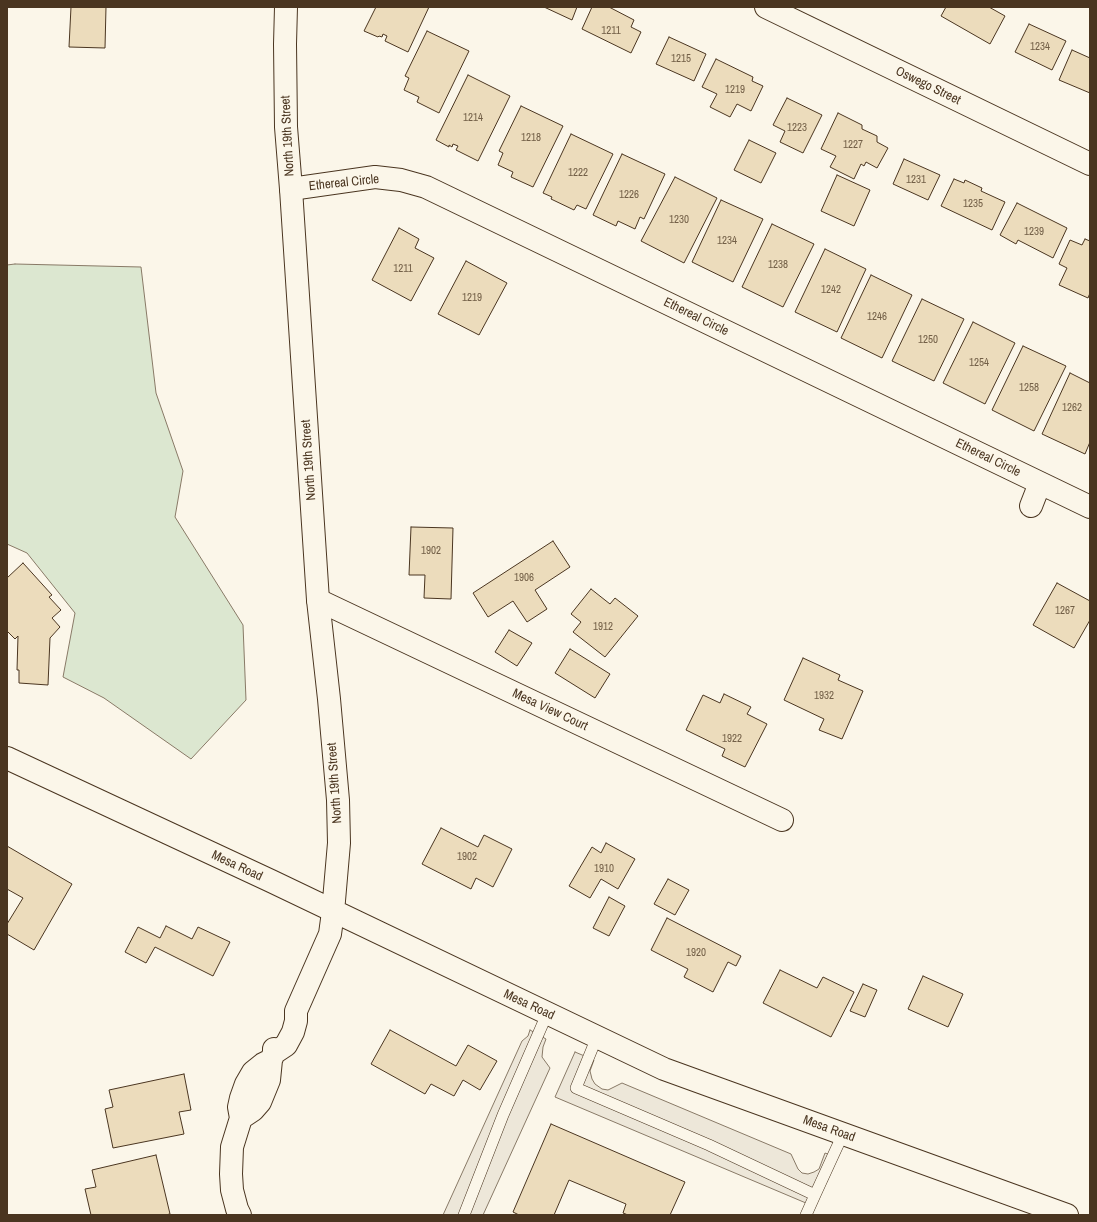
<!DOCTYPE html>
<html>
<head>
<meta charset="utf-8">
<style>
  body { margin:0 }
  #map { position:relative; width:1097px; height:1222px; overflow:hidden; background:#fbf6e9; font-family:"Archivo Narrow",sans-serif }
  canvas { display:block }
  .frame { position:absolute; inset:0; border:8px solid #4a3520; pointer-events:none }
</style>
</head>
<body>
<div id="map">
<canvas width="1097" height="1222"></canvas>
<div class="frame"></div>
</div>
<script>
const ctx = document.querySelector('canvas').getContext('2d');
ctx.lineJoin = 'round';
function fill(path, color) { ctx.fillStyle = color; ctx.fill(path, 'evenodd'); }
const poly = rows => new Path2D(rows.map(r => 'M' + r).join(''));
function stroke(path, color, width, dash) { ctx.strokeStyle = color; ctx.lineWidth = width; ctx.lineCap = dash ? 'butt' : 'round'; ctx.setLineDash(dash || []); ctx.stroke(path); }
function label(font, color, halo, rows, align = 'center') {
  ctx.font = font + ' "Archivo Narrow",sans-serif'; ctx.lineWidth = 3; ctx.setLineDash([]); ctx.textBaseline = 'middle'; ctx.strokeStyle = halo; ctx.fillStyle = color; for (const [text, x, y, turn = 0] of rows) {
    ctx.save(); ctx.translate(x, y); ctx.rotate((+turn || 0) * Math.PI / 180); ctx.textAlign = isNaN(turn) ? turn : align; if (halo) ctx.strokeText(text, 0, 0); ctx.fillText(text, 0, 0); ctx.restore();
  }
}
const green = poly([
  [15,264,141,267,156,393,183,471,175,517,243,625,246,700,191,759,104,698,63,677,75,613,27,553,7,544,7,265,15,264]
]);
fill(green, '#dce7d0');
stroke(green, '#887966', 1);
const parking = poly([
  [530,1030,546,1039,543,1047,542,1057,550,1068,483,1215,443,1215,522,1041,528,1036,530,1030],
  [575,1052,594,1060,590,1071,592,1079,595,1084,602,1089,608,1090,622,1083,791,1154,798,1169,802,1173,808,1174,814,1172,819,1169,825,1153,835,1157,813,1206,555,1097,575,1052]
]);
fill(parking, '#ede7d9');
stroke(parking, '#887966', 1);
const building = poly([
  [71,7,106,7,105,48,69,47,71,7],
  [376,7,429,7,408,52,385,41,387,36,383,34,382,37,379,36,378,37,364,31,376,7],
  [544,7,577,7,572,20,544,7],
  [592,7,609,7,634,20,631,27,641,32,631,53,582,29,592,7],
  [946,7,989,7,1005,16,990,44,941,16,946,7],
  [1029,24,1066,41,1052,70,1015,52,1029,24],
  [427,31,469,51,439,113,417,102,419,97,404,90,409,78,405,76,427,31],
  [669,37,706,54,694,81,656,64,669,37],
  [1072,50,1090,58,1090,93,1059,80,1072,50],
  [716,59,753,77,752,81,763,86,751,111,737,104,730,117,710,107,717,94,702,87,716,59],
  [468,75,510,96,478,161,456,150,458,146,453,144,452,147,449,145,449,147,436,140,468,75],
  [787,98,822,115,803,153,780,142,785,131,773,125,787,98],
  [521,106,563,126,533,187,511,177,513,172,498,165,503,153,499,151,521,106],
  [838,113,862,125,862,129,877,136,877,142,888,148,877,168,866,162,864,166,861,164,854,179,830,167,836,156,821,149,838,113],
  [571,134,613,154,586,209,577,205,574,210,551,199,552,197,543,193,571,134],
  [749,140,776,153,761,183,734,170,749,140],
  [622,154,665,174,644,219,640,217,635,229,618,221,616,226,593,215,622,154],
  [904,159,940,175,928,200,893,184,904,159],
  [837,175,870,190,854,226,821,211,837,175],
  [675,177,717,198,684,263,641,241,675,177],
  [954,179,964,183,965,180,982,188,981,191,1005,202,992,230,941,206,954,179],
  [721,200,763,219,733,282,692,262,721,200],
  [1017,203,1067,228,1053,258,1018,240,1016,244,1000,235,1017,203],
  [772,224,814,244,783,307,742,287,772,224],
  [399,228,419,239,415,248,434,258,411,301,372,280,399,228],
  [1085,239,1090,241,1090,293,1088,298,1059,285,1067,268,1059,264,1070,240,1082,245,1085,239],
  [825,249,866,269,837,332,795,312,825,249],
  [466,261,507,283,479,335,438,314,466,261],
  [871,275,912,295,882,358,841,338,871,275],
  [922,299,964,319,934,381,892,361,922,299],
  [973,322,1015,343,985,404,943,383,973,322],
  [1023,346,1066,366,1034,431,992,410,1023,346],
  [1070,373,1090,383,1090,442,1085,454,1042,434,1070,373],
  [411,527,453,528,451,599,424,598,425,575,409,575,411,527],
  [553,541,570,567,535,590,547,609,527,622,513,601,488,617,473,593,553,541],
  [23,563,52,595,49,597,61,610,52,618,60,627,50,638,48,685,19,683,19,670,17,670,18,636,15,639,7,631,7,578,23,563],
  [1057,583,1090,601,1090,620,1074,648,1033,625,1057,583],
  [591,589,610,604,615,598,638,616,605,657,573,632,581,622,571,614,591,589],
  [509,630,532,643,517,666,495,652,509,630],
  [570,649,610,674,595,698,555,673,570,649],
  [803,658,840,675,838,680,863,691,842,739,819,730,824,719,784,700,803,658],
  [724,694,751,707,747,714,767,724,745,767,722,756,725,749,686,730,703,695,720,703,724,694],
  [441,828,478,847,484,835,512,849,493,887,476,878,471,889,422,864,441,828],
  [606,843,635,859,618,889,601,879,590,898,569,886,592,847,601,853,606,843],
  [7,846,72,884,34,950,7,934,7,924,23,898,7,889,7,846],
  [668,879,689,890,675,915,654,904,668,879],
  [609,897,625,906,609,936,593,928,609,897],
  [667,918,741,956,736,966,728,962,713,992,684,977,688,969,651,950,667,918],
  [166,926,192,939,198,927,230,942,213,976,155,947,146,963,125,952,138,927,160,938,166,926],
  [780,970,817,988,823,977,854,992,831,1037,763,1003,780,970],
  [923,976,963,994,948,1027,908,1009,923,976],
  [863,984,877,990,865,1017,850,1011,863,984],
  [390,1030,456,1066,468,1045,497,1061,480,1090,463,1080,454,1096,431,1084,425,1094,371,1064,390,1030],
  [184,1074,191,1110,179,1112,184,1134,113,1148,105,1109,113,1107,109,1090,184,1074],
  [551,1124,685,1182,670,1215,628,1215,623,1213,626,1204,569,1180,554,1215,519,1215,513,1212,551,1124],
  [156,1155,170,1214,165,1215,91,1215,85,1189,96,1187,92,1170,156,1155]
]);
fill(building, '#ecdcbc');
stroke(building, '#4a3520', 1);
const lane = poly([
  [597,1037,576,1088,709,1145,815,1195,843,1134],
  [464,1215,503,1115,547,1014],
  [806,1215,815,1195]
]);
const street = poly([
  [766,7,1090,164],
  [291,189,375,177,401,180,426,187,1090,507],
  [1031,506,1040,483],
  [318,600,782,820],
  [274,1053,286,1045,293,1032,296,1021,296,1011,330,934,333,912],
  [241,1118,253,1110,260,1102,269,1080,271,1060,274,1053,274,1049],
  [240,1215,237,1209,232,1190,231,1174,232,1147,241,1118,239,1107,241,1098,246,1084,253,1072,263,1064,271,1060]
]);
const secondary = poly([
  [286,7,285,44,286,127,291,189,318,600,329,699,338,800,339,843,333,912],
  [7,758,271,881,664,1069,1067,1215]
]);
stroke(lane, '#4a3520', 12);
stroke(street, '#4a3520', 24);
stroke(secondary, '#4a3520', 24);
stroke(lane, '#fbf6e9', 11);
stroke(street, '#fbf6e9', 22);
stroke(secondary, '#fbf6e9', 22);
label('11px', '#725f47', null, [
  ["1211",611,31],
  ["1234",1040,47],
  ["1215",681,59],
  ["1219",735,90],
  ["1214",473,118],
  ["1223",797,128],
  ["1218",531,138],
  ["1227",853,145],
  ["1222",578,173],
  ["1231",916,180],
  ["1226",629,195],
  ["1235",973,204],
  ["1230",679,220],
  ["1239",1034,232],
  ["1234",727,241],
  ["1238",778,265],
  ["1211",403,269],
  ["1242",831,290],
  ["1219",472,298],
  ["1246",877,317],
  ["1250",928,340],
  ["1254",979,363],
  ["1258",1029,388],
  ["1262",1072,408],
  ["1902",431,551],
  ["1906",524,578],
  ["1267",1065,611],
  ["1912",603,627],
  ["1932",824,696],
  ["1922",732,739],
  ["1902",467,857],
  ["1910",604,869],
  ["1920",696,953]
]);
label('13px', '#4a3520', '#fbf6e9', [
  ["Oswego Street",928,86,26],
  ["North 19th Street",288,136,-93],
  ["Ethereal Circle",344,183,-6],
  ["Ethereal Circle",696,317,26],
  ["Ethereal Circle",988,458,26],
  ["North 19th Street",309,460,-94],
  ["Mesa View Court",550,710,25],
  ["North 19th Street",335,783,-94],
  ["Mesa Road",237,866,25],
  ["Mesa Road",529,1005,25],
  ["Mesa Road",829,1129,20]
]);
</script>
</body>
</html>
